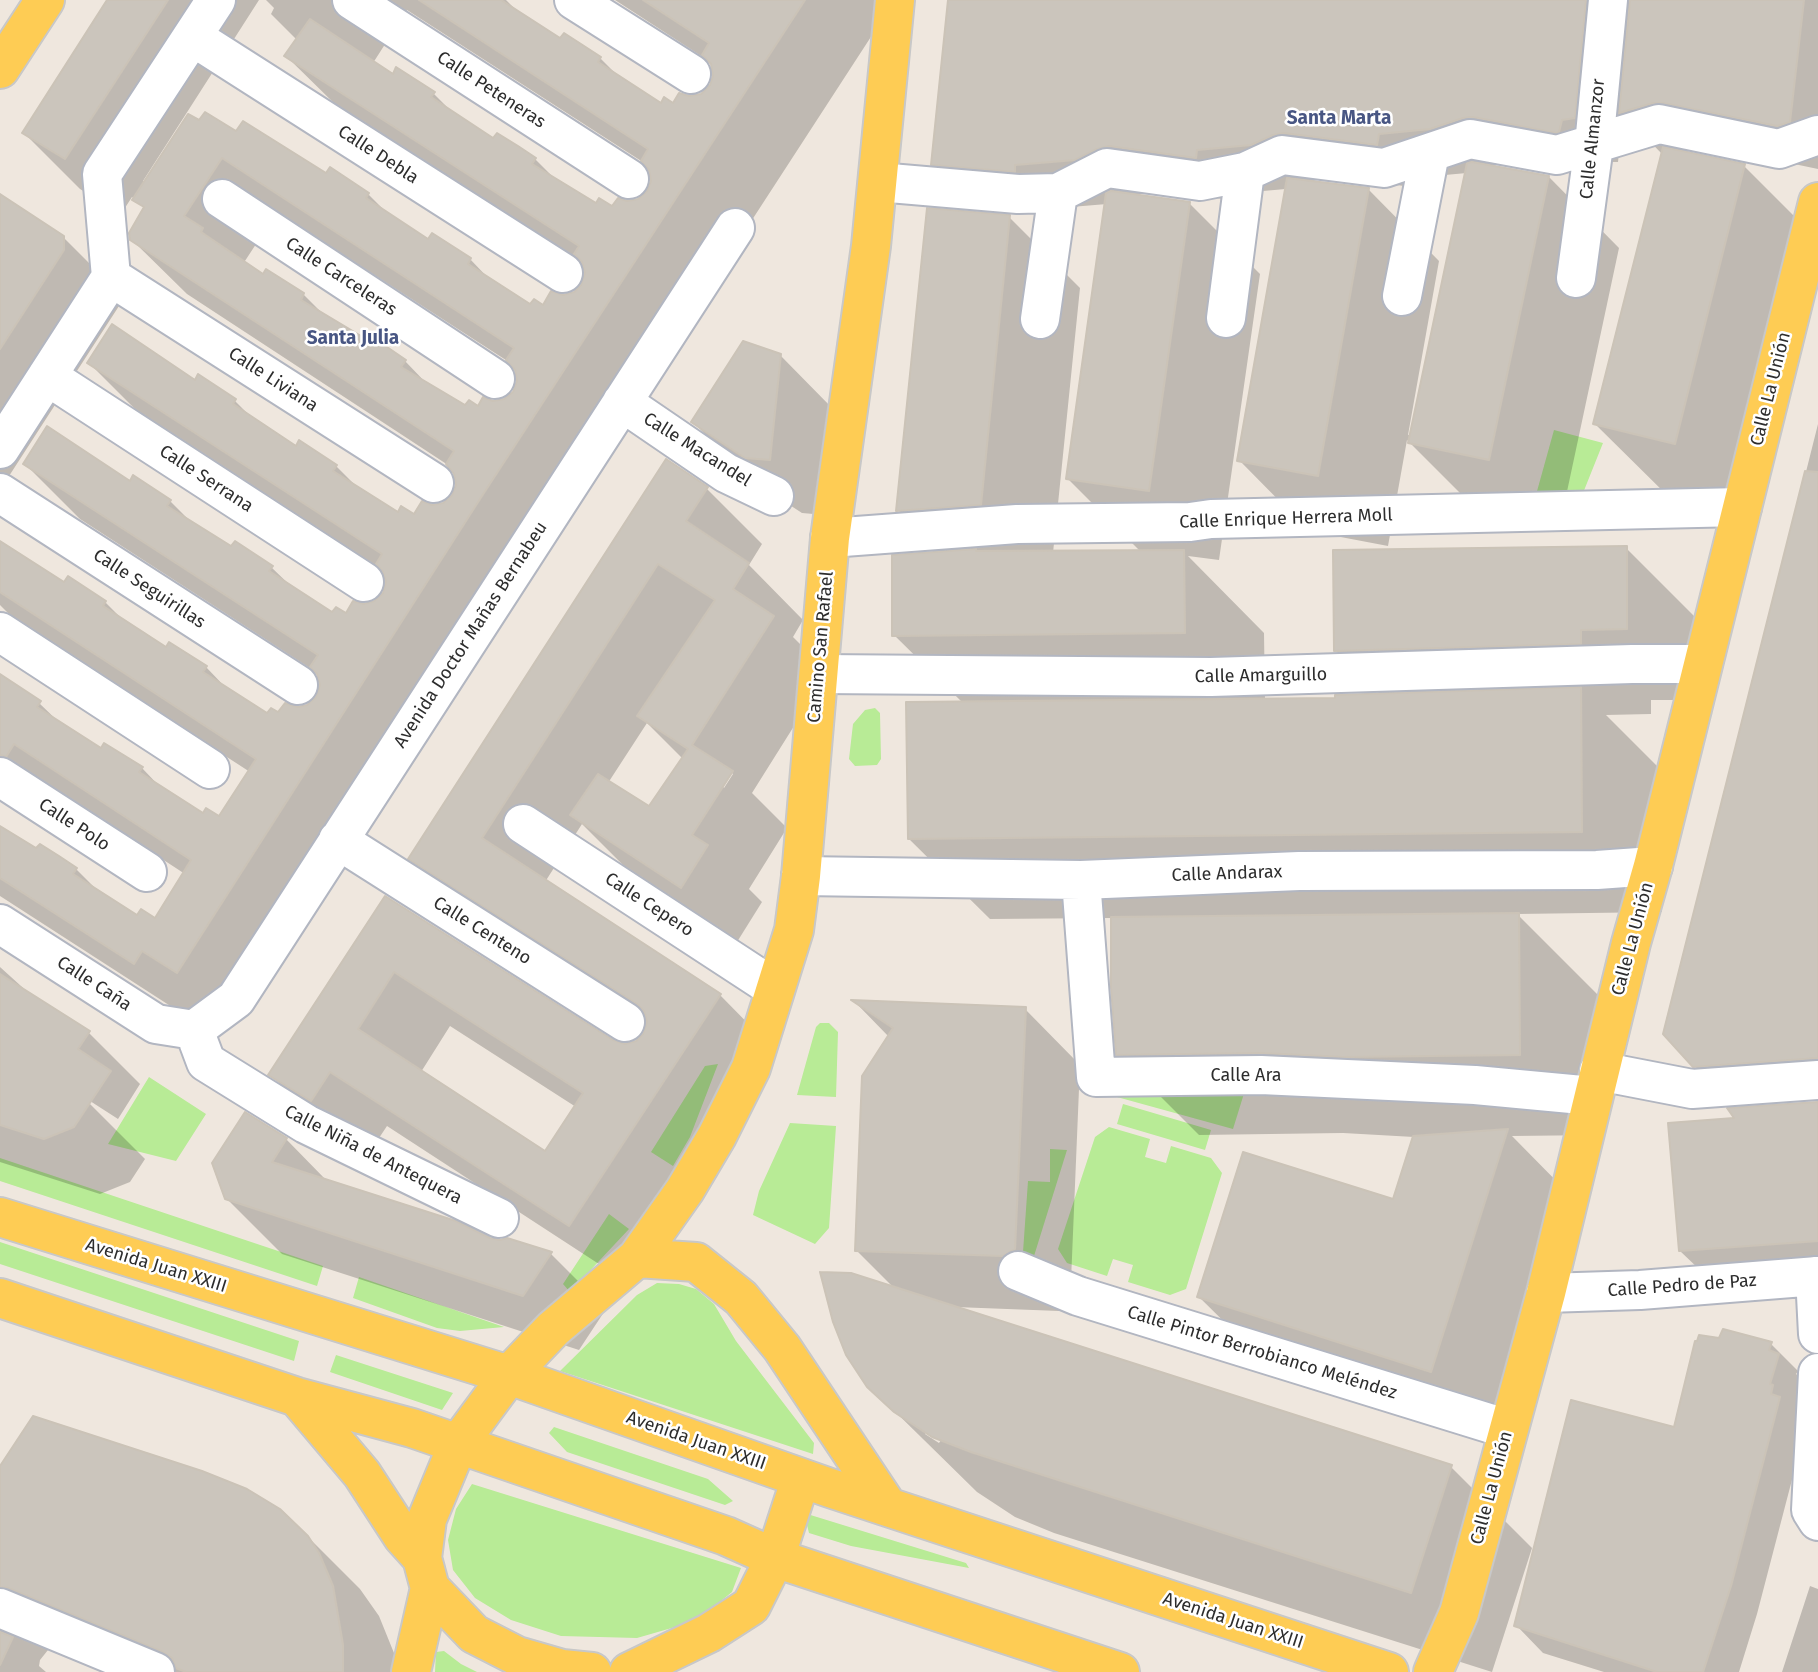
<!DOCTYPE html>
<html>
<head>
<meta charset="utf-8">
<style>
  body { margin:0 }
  canvas { display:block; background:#efe7de }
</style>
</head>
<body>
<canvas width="1818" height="1672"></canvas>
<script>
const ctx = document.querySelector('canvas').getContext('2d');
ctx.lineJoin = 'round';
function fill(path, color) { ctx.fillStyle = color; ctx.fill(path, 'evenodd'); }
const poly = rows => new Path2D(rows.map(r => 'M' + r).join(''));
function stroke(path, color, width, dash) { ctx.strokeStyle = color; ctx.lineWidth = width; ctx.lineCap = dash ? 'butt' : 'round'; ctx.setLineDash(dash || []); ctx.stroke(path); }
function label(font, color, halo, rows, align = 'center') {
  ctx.font = font + ' "Fira Sans",sans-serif'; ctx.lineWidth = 5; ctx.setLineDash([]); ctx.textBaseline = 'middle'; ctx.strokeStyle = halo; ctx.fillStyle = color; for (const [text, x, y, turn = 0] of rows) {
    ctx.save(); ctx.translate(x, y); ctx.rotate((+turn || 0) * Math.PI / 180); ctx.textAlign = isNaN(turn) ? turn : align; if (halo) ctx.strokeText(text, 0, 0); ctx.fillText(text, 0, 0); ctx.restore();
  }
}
fill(poly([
  [1554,430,1603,443,1581,498,1534,502],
  [875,708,880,713,881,759,877,765,855,766,849,759,853,724,865,710],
  [820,1023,829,1023,838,1032,836,1097,797,1095,816,1027],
  [718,1064,690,1137,673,1166,651,1152,705,1066],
  [149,1077,206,1114,176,1161,108,1144],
  [1246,1087,1233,1129,1106,1094],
  [1123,1104,1211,1130,1205,1150,1117,1124],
  [790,1123,836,1126,829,1228,815,1244,753,1215,759,1191],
  [1109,1127,1150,1139,1145,1157,1166,1163,1171,1146,1211,1158,1222,1173,1186,1289,1170,1295,1128,1282,1133,1265,1113,1259,1107,1276,1067,1263,1058,1249,1095,1137],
  [1050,1149,1067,1150,1034,1256,1023,1252,1028,1181,1050,1182],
  [0,1158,323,1266,317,1286,0,1181],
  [609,1214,629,1229,570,1292,563,1284],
  [0,1242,299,1341,294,1361,0,1264],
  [359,1277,504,1327,460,1331,437,1328,353,1298],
  [657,1283,679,1284,696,1289,714,1304,736,1341,814,1443,813,1454,560,1371,637,1295],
  [336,1355,453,1393,442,1410,330,1372],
  [554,1427,708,1479,733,1501,725,1505,567,1452,549,1433],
  [472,1484,741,1568,732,1592,696,1621,637,1638,561,1636,511,1620,475,1598,453,1570,448,1540,456,1509],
  [804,1513,966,1563,969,1568,851,1546,809,1533],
  [444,1651,461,1664,477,1672,435,1672,436,1652]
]), '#b8eb96');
fill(poly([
  [110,0,259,0,143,181,145,183,236,134,327,176,331,170,368,194,390,216,429,241,470,259,491,281,531,306,544,307,561,297,573,294,583,285,587,273,585,268,341,110,286,56,297,40,271,14,274,8,266,0,506,0,523,17,560,40,600,58,620,78,661,105,673,105,689,98,701,95,711,87,715,74,712,63,615,0,892,0,891,6,535,554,232,1026,198,1004,189,1018,0,896,0,827,36,851,58,857,76,869,100,893,138,917,155,921,185,874,0,753,0,685,39,703,62,725,101,751,142,768,163,790,203,816,219,819,250,772,14,619,0,605,0,544,65,585,105,602,126,623,166,650,206,667,228,690,268,716,308,706,317,698,322,687,316,672,80,519,25,464,130,484,170,501,194,525,231,549,271,567,295,590,333,615,346,615,362,606,374,603,384,594,388,584,386,574,144,418,89,363,195,383,235,401,254,420,296,448,336,466,360,490,398,514,415,516,432,507,444,504,454,495,458,485,455,473,448,465,187,294,131,239,145,209,132,197,121,214,80,189,24,133],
  [407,10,649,166,653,179,648,192,640,200,613,209,596,206,557,181,535,159,494,141,456,116,434,94,393,76,373,63],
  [277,212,512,364,516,369,519,381,514,393,505,400,478,408,466,408,429,386,405,361,327,318,303,294,243,264],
  [951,0,1818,0,1818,169,1708,146,1678,152,1744,166,1818,240,1755,524,1676,504,1595,424,1663,155,1623,114,1618,162,1508,161,1491,167,1549,177,1619,248,1559,529,1481,514,1407,440,1388,546,1309,531,1239,460,1286,189,1240,193,1239,201,1154,190,1134,196,1189,203,1260,274,1219,560,1188,556,1264,633,1265,700,1337,700,1381,695,1336,651,1626,548,1697,619,1697,700,1651,700,1651,714,1606,715,1661,770,1662,912,1517,914,1599,996,1600,1135,1512,1136,1577,1202,1502,1442,1270,1367,1199,1297,1394,1201,1414,1137,1343,1133,1199,1135,1118,1054,1112,918,990,919,909,839,963,703,894,635,941,553,898,510,1009,217,1080,288,1053,553,1141,552,1068,479,1107,204,1059,208,1058,215,977,208,933,164],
  [1467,173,1411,435,1408,435,1439,261,1369,190,1309,182,1329,177,1421,188,1423,177],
  [0,196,63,237,119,293,119,306,0,490],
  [780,355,835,411,825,515,802,513,748,478,693,422],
  [1818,424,1818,1079,1713,1086,1665,1033],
  [667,461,707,489,762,544,749,565,803,620,793,637,828,672,752,793,787,828,749,889,762,902,737,942,628,870,582,824,545,882,720,995,775,1051,625,1281,387,1126,367,1156,326,1130,271,1075,385,898,613,1042,623,1046,635,1043,645,1034,647,1029,466,914,411,858],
  [647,723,683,759,649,809,608,783],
  [731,772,733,774,724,788,722,785],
  [450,1026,576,1107,546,1153,421,1072],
  [0,967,32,996,89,1033,140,1084,118,1119,0,1043],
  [855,1002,1025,1009,1080,1065,1070,1305,1059,1311,955,1307,1451,1467,1532,1548,1492,1672,1054,1533,1015,1517,977,1492,869,1386,896,1290,856,1250,889,1037],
  [925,1430,941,1440,939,1443,925,1434],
  [0,1074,89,1103,145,1159,130,1182,100,1194,0,1162],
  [1818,1104,1818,1262,1701,1271,1680,1251,1738,1119],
  [245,1114,286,1139,328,1182,490,1240,551,1254,606,1309,579,1350,282,1254,226,1198],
  [1720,1340,1771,1344,1798,1371,1796,1374,1805,1382,1806,1426,1757,1614,1739,1672,1604,1672,1543,1653,1516,1625,1675,1429],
  [0,1470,298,1527,360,1589,379,1616,396,1658,398,1672,129,1672,58,1646,48,1650,40,1660,39,1666,46,1672,0,1672],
  [1810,1586,1818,1589,1818,1672,1782,1672]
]), '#0003');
const building = poly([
  [107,0,168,0,65,159,22,133,107,0],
  [419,0,501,0,560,38,564,33,581,44,601,57,598,62,661,103,664,97,673,103,679,93,689,96,701,94,710,85,713,76,711,64,702,55,709,43,643,0,805,0,480,499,177,973,142,951,134,964,0,878,0,826,36,848,40,844,59,856,77,868,73,874,137,915,141,909,155,918,191,860,14,744,6,757,0,755,0,674,41,701,37,707,101,748,104,743,143,767,139,772,203,813,206,808,219,816,256,759,0,592,0,541,64,582,68,576,106,601,103,606,166,647,169,642,207,666,203,672,267,713,271,708,278,712,285,703,298,707,307,705,316,697,320,685,317,674,310,667,318,655,23,464,47,426,130,481,133,475,171,500,167,506,231,546,235,541,273,566,269,571,332,612,336,607,346,613,353,601,364,604,374,601,383,593,386,582,383,572,376,564,382,554,87,363,112,324,195,380,198,374,236,399,233,404,296,446,299,440,337,465,333,471,398,512,401,506,414,514,422,501,432,505,443,503,452,495,456,485,454,474,446,464,454,451,130,240,129,233,144,207,132,200,188,114,199,120,205,112,236,131,243,121,326,173,330,167,369,193,366,198,428,239,432,233,471,258,468,264,530,304,534,299,543,305,551,291,563,295,574,292,581,285,585,273,582,262,574,254,579,246,284,56,310,19,393,74,396,67,435,92,431,97,493,138,497,133,518,146,536,158,532,164,596,203,599,198,612,206,618,198,627,201,638,199,647,191,651,181,649,170,641,161,648,149,419,0],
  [222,158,514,348,506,360,515,370,517,381,513,392,504,399,493,401,483,397,478,406,469,400,465,405,401,367,406,360,387,347,367,335,366,339,301,300,304,293,266,269,263,274,201,232,203,228,184,216,222,158],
  [948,0,1586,0,1575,118,1562,120,1559,132,1556,133,1473,117,1463,118,1430,129,1379,134,1377,145,1284,133,1273,135,1251,145,1197,150,1196,158,1109,146,1097,149,1075,160,1015,165,1015,172,931,165,948,0],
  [1630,0,1804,0,1790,122,1777,126,1663,103,1653,103,1619,113,1630,0],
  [1663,147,1745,164,1675,444,1593,424,1663,147],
  [1472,162,1549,176,1489,460,1408,443,1467,163,1472,162],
  [1287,178,1369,188,1318,476,1237,461,1287,178],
  [1111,191,1190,202,1149,491,1066,479,1106,193,1111,191],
  [0,194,64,236,64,250,0,349,0,194],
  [927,208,1010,215,981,505,896,511,927,208],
  [743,341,781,354,770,460,745,458,691,422,743,341],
  [666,459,708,487,686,521,749,563,733,589,774,616,692,745,733,771,692,835,708,845,681,888,570,815,598,774,649,806,688,749,637,716,715,600,658,564,482,838,721,994,569,1226,330,1072,311,1101,268,1075,385,896,613,1040,625,1044,636,1041,643,1034,647,1022,644,1011,637,1004,408,859,666,459],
  [394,972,583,1093,545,1151,358,1029,394,972],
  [1805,471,1818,472,1818,1058,1693,1067,1663,1034,1805,471],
  [1627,546,1627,629,1581,630,1581,644,1334,651,1333,550,1627,546],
  [976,549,976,551,1184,550,1185,633,892,636,892,555,976,549],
  [1581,687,1582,832,908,839,906,702,1335,698,1335,695,1581,687],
  [1519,913,1520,1055,1343,1057,1261,1053,1116,1055,1111,987,1111,917,1519,913],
  [0,974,90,1031,78,1049,111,1071,74,1127,44,1139,0,1125,0,974],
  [851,1000,1026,1007,1015,1249,1003,1256,855,1251,862,1076,893,1028,851,1000],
  [1818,1102,1818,1241,1679,1251,1668,1123,1734,1118,1727,1108,1818,1102],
  [245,1112,287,1138,272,1162,456,1221,490,1238,500,1240,507,1238,552,1252,523,1296,225,1199,212,1163,245,1112],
  [1508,1129,1431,1372,1197,1297,1243,1152,1393,1199,1413,1136,1508,1129],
  [820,1272,851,1273,1452,1465,1411,1593,971,1452,932,1437,894,1412,867,1387,846,1355,833,1322,820,1272],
  [1723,1329,1772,1342,1769,1350,1779,1354,1770,1384,1773,1385,1771,1394,1780,1397,1731,1586,1703,1672,1657,1672,1514,1626,1571,1400,1674,1427,1695,1341,1697,1341,1699,1335,1719,1338,1723,1329],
  [33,1416,202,1471,247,1489,280,1509,308,1536,319,1553,333,1586,343,1645,343,1672,186,1672,176,1668,172,1658,163,1652,8,1588,0,1587,0,1466,33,1416],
  [0,1632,13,1637,0,1665,0,1632]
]);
fill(building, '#cbc5bc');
stroke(building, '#cbc3b7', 2);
const minor = poly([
  [352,0,629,179],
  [574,0,691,74],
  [193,37,563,273],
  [878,182,1018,194,1058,193,1107,168,1200,181,1245,172,1282,155,1384,168,1470,139,1557,155,1659,124,1779,149,1818,135],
  [222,199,495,379],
  [111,277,434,483],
  [1576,278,1594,145,1608,0],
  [1402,296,1430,153],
  [1226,318,1245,172],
  [1040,319,1058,193],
  [47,376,364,582],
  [622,402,726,473,774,496],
  [0,449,111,277,102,174,216,0],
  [0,493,298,685],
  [830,538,1017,524,1190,522,1211,519,1742,507],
  [0,632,210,769],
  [819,674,1211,677,1632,664,1702,664],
  [0,777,147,872],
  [523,824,774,988],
  [338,840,625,1022],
  [801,876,1081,880,1299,871,1597,870,1653,866],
  [1081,880,1096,1077,1261,1075,1475,1085,1593,1096],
  [0,924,156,1024,194,1030],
  [194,1030,236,999,735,228],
  [194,1030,206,1062,306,1124,499,1218],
  [1599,1071,1692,1089,1818,1080],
  [1018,1271,1078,1296,1508,1429],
  [1815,1276,1818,1334],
  [1546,1293,1640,1290,1818,1276],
  [1818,1373,1811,1510,1818,1521],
  [0,1608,155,1672]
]);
const major = poly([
  [0,69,45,0],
  [0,1217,509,1375,830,1488,1389,1672],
  [637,1258,696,1262,741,1298,782,1348,888,1507],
  [0,1298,297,1397,412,1428,726,1536,775,1558,1120,1672],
  [297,1397,362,1474,403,1537,422,1558],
  [411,1672,430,1588],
  [592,1672,562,1669,517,1656,474,1634,430,1588,422,1558,427,1519,458,1444,509,1375,553,1329,637,1258,685,1190,717,1136,751,1068,794,930,801,876,830,538,871,246,895,0],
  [629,1672,709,1633,751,1606,775,1558,801,1478],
  [1433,1672,1459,1613,1546,1293,1631,943,1653,866,1818,202]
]);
stroke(minor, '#b2b6c1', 42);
stroke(major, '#c8c8c8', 42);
stroke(minor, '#fff', 38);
stroke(major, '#fecc54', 38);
label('18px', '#2d2d2d', '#fff', [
  ["Calle Peteneras",491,90,33],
  ["Calle Almanzor",1593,139,-84],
  ["Calle Debla",378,155,33],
  ["Calle Carceleras",341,277,33],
  ["Calle Liviana",273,380,33],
  ["Calle La Unión",1771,389,-76],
  ["Calle Macandel",697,450,32],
  ["Calle Serrana",206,479,33],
  ["Calle Enrique Herrera Moll",1286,519,-2],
  ["Calle Seguirillas",149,589,33],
  ["Avenida Doctor Mañas Bernabeu",471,635,-57],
  ["Camino San Rafael",821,647,-85],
  ["Calle Amarguillo",1261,676,-1],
  ["Calle Polo",74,825,33],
  ["Calle Andarax",1227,874,-2],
  ["Calle Cepero",649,905,33],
  ["Calle Centeno",482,931,32],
  ["Calle La Unión",1633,939,-75],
  ["Calle Caña",94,984,33],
  ["Calle Ara",1246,1076],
  ["Calle Niña de Antequera",373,1155,27],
  ["Avenida Juan XXIII",156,1266,17],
  ["Calle Pedro de Paz",1682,1286,-4],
  ["Calle Pintor Berrobianco Meléndez",1262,1353,17],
  ["Avenida Juan XXIII",696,1441,19],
  ["Calle La Unión",1492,1488,-75],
  ["Avenida Juan XXIII",1233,1621,18]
]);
label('bold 19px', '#485683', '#fff', [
  ["Santa Marta",1339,119],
  ["Santa Julia",353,339]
]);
</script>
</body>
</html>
